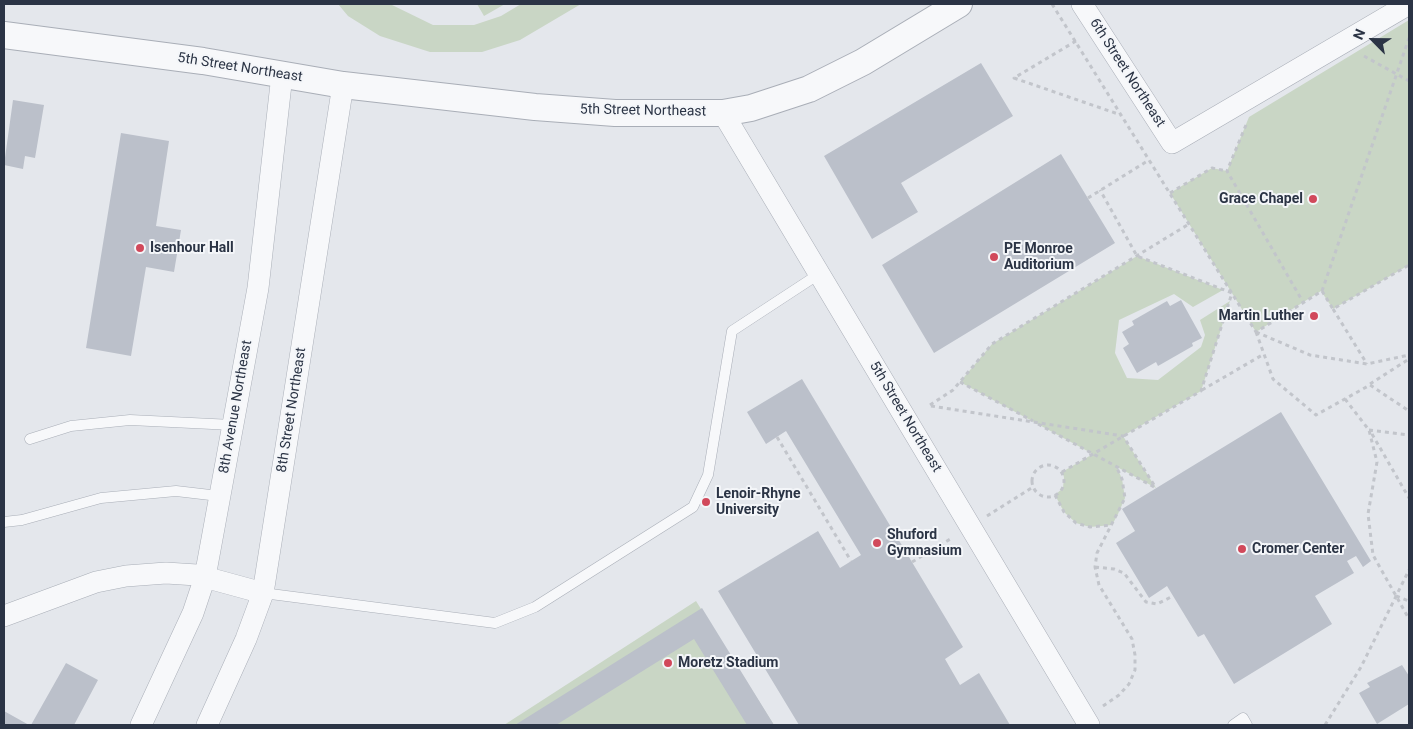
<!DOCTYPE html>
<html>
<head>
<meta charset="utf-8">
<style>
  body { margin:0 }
  #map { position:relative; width:1413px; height:729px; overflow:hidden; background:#e4e7ec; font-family:Roboto,sans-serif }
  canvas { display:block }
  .frame { position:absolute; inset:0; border:5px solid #2b3445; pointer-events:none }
  .north { position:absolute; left:1348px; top:15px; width:50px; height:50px; -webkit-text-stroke:4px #f4f6f9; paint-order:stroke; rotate:293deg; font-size:14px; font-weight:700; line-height:20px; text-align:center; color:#2b3445 }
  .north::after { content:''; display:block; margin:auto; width:18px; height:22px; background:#2b3445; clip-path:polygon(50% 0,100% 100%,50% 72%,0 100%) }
</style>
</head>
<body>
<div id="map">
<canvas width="1413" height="729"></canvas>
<div class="frame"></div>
<div class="north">N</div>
</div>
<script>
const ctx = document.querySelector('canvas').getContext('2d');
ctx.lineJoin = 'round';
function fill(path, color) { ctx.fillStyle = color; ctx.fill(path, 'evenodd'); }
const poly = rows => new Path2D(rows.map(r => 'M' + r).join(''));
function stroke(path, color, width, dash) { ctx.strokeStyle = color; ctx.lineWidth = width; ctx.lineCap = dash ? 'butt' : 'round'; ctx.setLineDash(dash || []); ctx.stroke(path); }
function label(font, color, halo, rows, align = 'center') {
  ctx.font = font + ' Roboto,sans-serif'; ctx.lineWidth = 4; ctx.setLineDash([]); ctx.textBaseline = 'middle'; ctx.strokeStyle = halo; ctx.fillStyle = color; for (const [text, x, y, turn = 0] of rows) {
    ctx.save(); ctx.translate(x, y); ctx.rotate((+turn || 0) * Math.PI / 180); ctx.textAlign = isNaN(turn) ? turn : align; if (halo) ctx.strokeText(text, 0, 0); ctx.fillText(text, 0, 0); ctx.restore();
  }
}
fill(poly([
  [338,4,390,4,433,25,474,25,501,16,521,4,581,4,520,40,482,52,430,52,380,36,348,16],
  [477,4,505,4,484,16],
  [1409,20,1409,265,1333,309,1321,291,1256,332,1170,193,1212,168,1227,171,1249,117],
  [1137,256,1223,290,1193,307,1174,294,1119,320,1115,353,1127,378,1158,380,1201,347,1205,335,1200,320,1230,301,1201,391,1123,436,1156,488,1117,467,1122,479,1125,498,1118,514,1112,525,1090,527,1076,523,1064,512,1055,495,1063,488,1064,477,1062,472,1093,454,960,382,992,344],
  [696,601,774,725,504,725]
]), '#c9d6c5');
fill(poly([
  [981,63,1013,116,901,183,918,212,872,239,824,156],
  [13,100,44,105,35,158,25,156,23,169,4,165],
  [121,133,169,141,156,226,181,230,174,272,146,267,131,356,86,348],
  [1061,154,1115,243,934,353,882,265],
  [1181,300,1202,338,1192,343,1193,346,1158,366,1156,362,1137,373,1123,348,1129,344,1122,332,1134,325,1132,321,1167,301,1170,306],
  [802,379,963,647,945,659,960,685,979,673,1010,725,799,725,718,591,818,531,840,568,861,555,786,431,766,444,747,412],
  [1281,412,1371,561,1363,567,1356,556,1347,561,1354,573,1315,596,1332,624,1234,684,1204,634,1198,637,1167,586,1149,598,1116,543,1135,531,1122,509],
  [702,608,774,725,747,725,694,639,556,725,515,725],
  [66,663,98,680,74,725,31,725],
  [1402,665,1409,676,1409,704,1377,724,1359,693,1370,687,1367,683],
  [4,711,29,725,4,725]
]), '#bbc0ca');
const service = poly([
  [30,439,71,426,130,420,233,425],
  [4,522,22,520,101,498,176,491,219,496],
  [263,593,495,623,535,607,693,507,708,475,732,331,819,274],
  [1233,725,1243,718,1247,725]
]);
const minor = poly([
  [1082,4,1172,143,1409,4],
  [723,113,1089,725],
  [4,616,96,582,126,576,166,573,197,575,263,593],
  [141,725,193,613,205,577,258,288,282,75],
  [207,725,246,639,263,593,343,85]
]);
const tertiary = poly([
  [4,35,203,61,343,85,535,107,615,113,723,113,751,108,809,89,863,62,959,4]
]);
stroke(service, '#a9aeb7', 11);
stroke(minor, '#a9aeb7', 22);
stroke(tertiary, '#a9aeb7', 28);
stroke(poly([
  [1052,4,1256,332,1322,291,1333,309,1409,265],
  [1076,41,1014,78,1121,115],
  [1364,56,1409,81],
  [1246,125,1227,171,1303,302],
  [1170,193,1212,168,1227,171],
  [1088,198,1149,160],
  [1322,291,1409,38],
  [1333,309,1367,364],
  [1256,332,1273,379,1316,415,1370,385,1409,411],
  [1256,332,1310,355,1367,364,1409,355],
  [960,382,1033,421],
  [1370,384,1409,359],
  [1202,390,1264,354],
  [1345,399,1369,430,1377,462,1368,514,1373,555,1409,619],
  [930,405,953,390,992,344,1189,224],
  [931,406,1123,436,1156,488],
  [1038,424,1156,488],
  [1369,430,1409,435],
  [1372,434,1409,498],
  [777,437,851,561],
  '1032 481a16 16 0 1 1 32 0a16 16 0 1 1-32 0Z',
  [1062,472,1201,391,1232,293,1137,256,1100,190],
  [1055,495,1064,512,1076,523,1090,527,1112,525],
  [987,516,1033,487],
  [912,562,952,538],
  [1095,567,1114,569,1124,573,1146,602,1157,604,1173,596],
  [1396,596,1409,601],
  [1103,706,1119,695,1129,684,1135,670,1135,655,1132,639,1099,585,1095,567,1097,553,1125,498,1122,479,1116,466],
  [1325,725,1361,667,1409,570]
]), '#c2c5cb', 3, [4, 4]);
stroke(service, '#f7f8fa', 10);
stroke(minor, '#f7f8fa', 21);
stroke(tertiary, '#f7f8fa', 26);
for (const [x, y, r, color] of [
  [1313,199,5,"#d1495b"],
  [140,248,5,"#d1495b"],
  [994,257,5,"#d1495b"],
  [1314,316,5,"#d1495b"],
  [706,502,5,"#d1495b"],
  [877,543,5,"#d1495b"],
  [1242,549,5,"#d1495b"],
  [668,663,5,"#d1495b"]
]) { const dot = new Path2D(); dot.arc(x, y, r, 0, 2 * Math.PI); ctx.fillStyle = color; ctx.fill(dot); stroke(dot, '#f4f6f9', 2); }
label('14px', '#2b3445', '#f4f6f9', [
  ["5th Street Northeast",240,68,9],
  ["6th Street Northeast",1127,73,57],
  ["5th Street Northeast",643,111,1],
  ["8th Avenue Northeast",236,407,-80],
  ["8th Street Northeast",292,410,-81],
  ["5th Street Northeast",905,417,59]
]);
label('bold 14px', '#2b3445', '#f4f6f9', [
  ["Grace Chapel",1303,199,"right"],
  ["Isenhour Hall",150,248],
  ["PE Monroe",1004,249],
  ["Auditorium",1004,265],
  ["Martin Luther",1304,316,"right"],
  ["Lenoir-Rhyne",716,494],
  ["University",716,510],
  ["Shuford",887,535],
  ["Gymnasium",887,551],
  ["Cromer Center",1252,549],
  ["Moretz Stadium",678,663]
], 'left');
</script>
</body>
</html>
